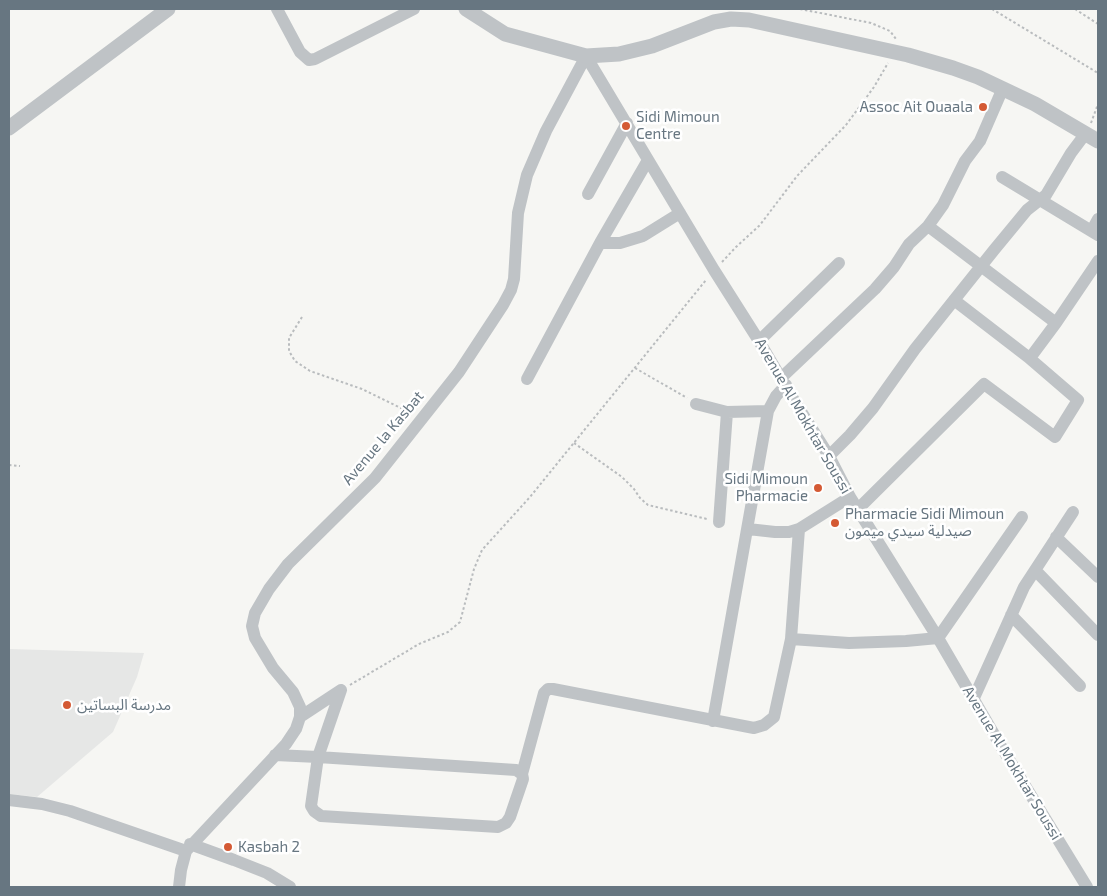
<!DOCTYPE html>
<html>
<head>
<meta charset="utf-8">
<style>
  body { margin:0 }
  #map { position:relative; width:1107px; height:896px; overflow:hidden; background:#f6f6f3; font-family:"Exo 2",sans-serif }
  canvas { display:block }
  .frame { position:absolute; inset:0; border:10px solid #677681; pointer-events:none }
</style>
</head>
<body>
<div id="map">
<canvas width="1107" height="896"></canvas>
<div class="frame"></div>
</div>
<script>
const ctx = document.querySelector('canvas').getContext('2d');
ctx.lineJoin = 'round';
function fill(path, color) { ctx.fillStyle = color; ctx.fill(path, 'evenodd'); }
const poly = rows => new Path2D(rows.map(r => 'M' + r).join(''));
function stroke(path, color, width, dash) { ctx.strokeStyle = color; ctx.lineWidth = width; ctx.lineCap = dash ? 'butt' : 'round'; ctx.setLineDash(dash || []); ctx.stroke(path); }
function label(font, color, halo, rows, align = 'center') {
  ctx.font = font + ' "Exo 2","Noto Sans Arabic",sans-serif'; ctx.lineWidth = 5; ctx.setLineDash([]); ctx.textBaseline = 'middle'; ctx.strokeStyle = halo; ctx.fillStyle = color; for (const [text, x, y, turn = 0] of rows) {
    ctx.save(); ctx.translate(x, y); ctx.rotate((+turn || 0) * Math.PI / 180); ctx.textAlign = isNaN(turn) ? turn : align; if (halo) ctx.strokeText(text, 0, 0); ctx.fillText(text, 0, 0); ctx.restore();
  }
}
fill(poly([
  [9,649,144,653,137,677,113,732,37,797,9,794]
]), '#e6e7e6');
stroke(poly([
  [800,9,871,23,890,31,896,39],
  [992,9,1098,73],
  [1075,9,1098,24],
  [1091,123,1098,104],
  [722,262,736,247,760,225,797,176,846,125,874,87,888,63],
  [302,317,289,338,289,351,295,361,310,371,362,389,411,413],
  [635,368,687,398],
  [574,443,622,477,634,489,640,498,648,505,707,519],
  [9,465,20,466],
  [350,685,419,644,448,632,460,622,474,569,482,550,530,497,706,280]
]), '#b9bcbe', 2, [2.5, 2.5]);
stroke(poly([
  [277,9,300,52,309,60,315,59,414,9],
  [586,56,714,270,759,341,795,402,829,456,850,497,938,638,1002,748,1087,887],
  [1002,177,1098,235],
  [588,194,627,123],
  [928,226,1056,323],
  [1092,230,1098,219],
  [600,243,620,243,643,236,680,213],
  [759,341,839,263],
  [1030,358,1056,323,1098,261],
  [781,378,875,289,894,267,909,244,928,226,943,205,965,161,980,141,1003,88],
  [527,379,600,243,648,160],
  [696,404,727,412,768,411],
  [829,456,850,435,873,408,915,349,994,250,1027,210,1046,195,1071,153,1086,133],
  [858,509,984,384,1055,437,1078,400,1028,357,954,300],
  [719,522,727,412],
  [748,529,775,532,789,532,799,529,850,497],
  [1056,537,1098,577],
  [1035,570,1098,635],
  [1011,615,1080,686],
  [791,639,849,643,906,641,938,638,1022,517],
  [973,700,1024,587,1073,512],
  [300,717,341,690],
  [713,721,768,411,776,396,786,385],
  [275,755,318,757,516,770,522,774,523,779,510,817,506,823,498,827,321,816,314,811,311,806,318,757,341,690],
  [522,774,544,693,548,689,553,689,754,728,764,725,774,717,791,639,799,529],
  [9,800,42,804,70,811,186,851],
  [190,844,234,860,267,873,290,887],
  [179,887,181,870,186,851,286,744,296,729,300,717,300,707,293,692,273,668,255,638,252,626,255,613,269,589,288,564,375,478,459,372,503,305,511,290,514,279,518,213,527,175,546,131,586,56]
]), '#bfc3c6', 12);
stroke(poly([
  [466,9,505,34,586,56,619,54,652,46,714,22,731,19,749,20,908,55,953,68,978,77,1035,104,1098,141],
  [9,128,168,9]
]), '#bfc3c6', 15);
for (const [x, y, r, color] of [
  [983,107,5,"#d45a34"],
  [626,126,5,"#d45a34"],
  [818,488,5,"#d45a34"],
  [835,523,5,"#d45a34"],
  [67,705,5,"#d45a34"],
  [228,847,5,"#d45a34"]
]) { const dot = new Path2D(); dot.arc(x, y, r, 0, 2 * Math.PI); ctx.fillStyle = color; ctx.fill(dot); stroke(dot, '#fff', 2); }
label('15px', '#677681', '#fff', [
  ["Assoc Ait Ouaala",973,107,"right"],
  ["Sidi Mimoun",636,117],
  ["Centre",636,134],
  ["Sidi Mimoun",808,479,"right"],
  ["Pharmacie",808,496,"right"],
  ["Pharmacie Sidi Mimoun",845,514],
  ["صيدلية سيدي ميمون",845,531],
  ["مدرسة البساتين",77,705],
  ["Kasbah 2",238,847]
], 'left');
label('15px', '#677681', '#fff', [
  ["Avenue Al Mokhtar Soussi",803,416,60],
  ["Avenue la Kasbat",383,438,-50],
  ["Avenue Al Mokhtar Soussi",1012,763,59]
]);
</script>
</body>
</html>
